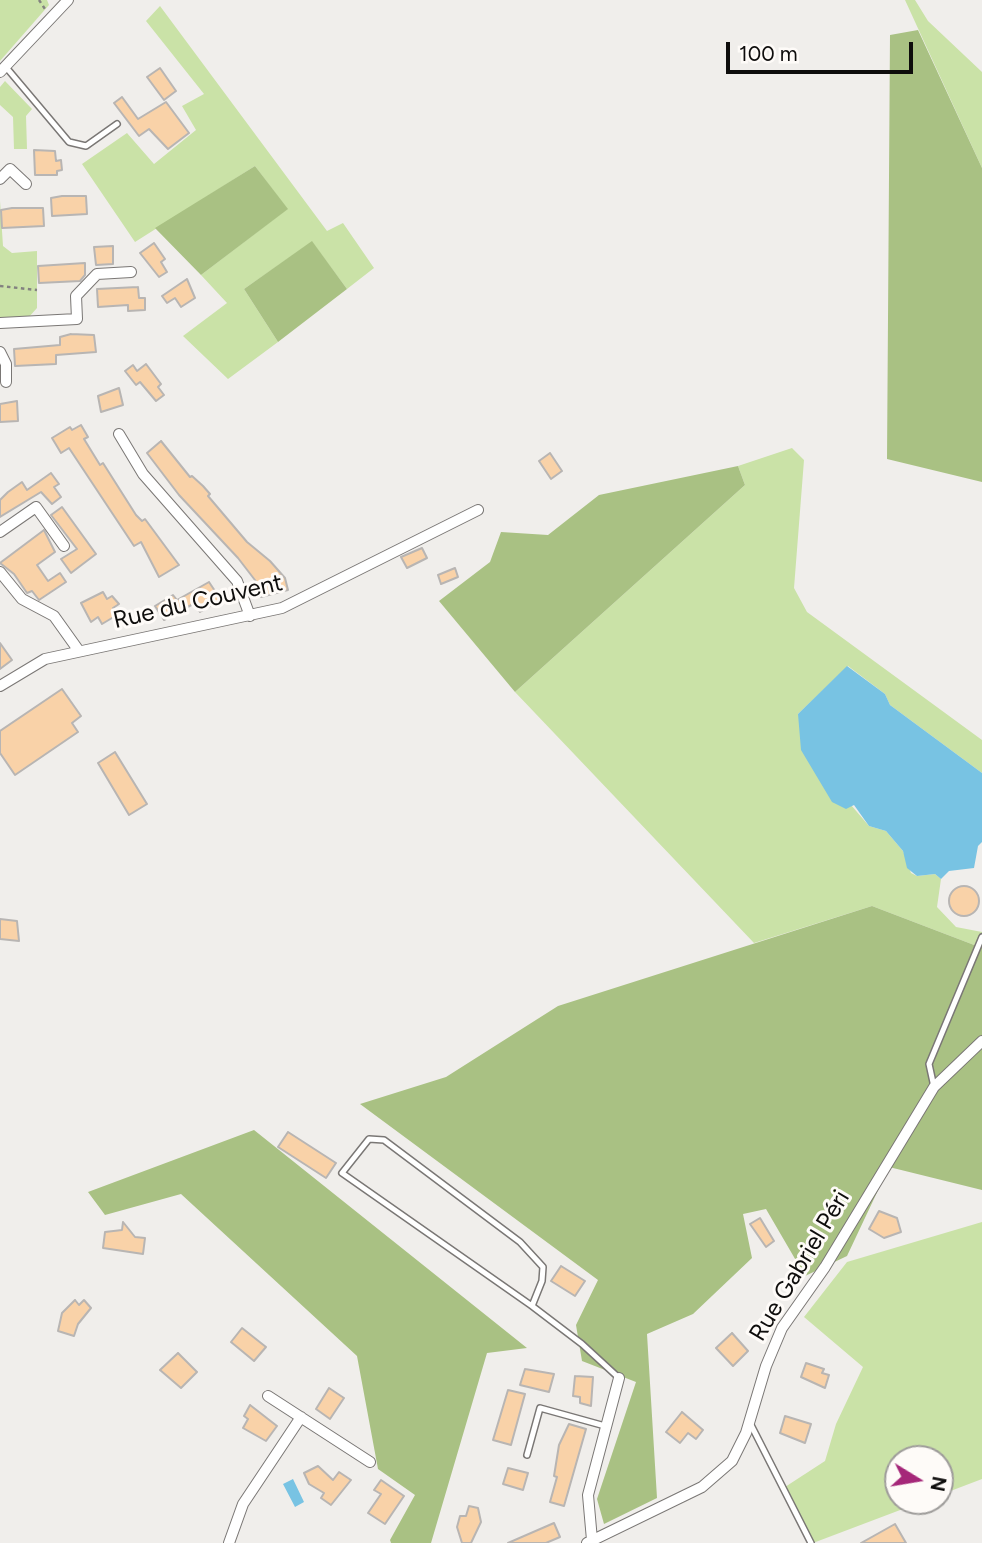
<!DOCTYPE html>
<html>
<head>
<meta charset="utf-8">
<style>
  body { margin:0 }
  #map { position:relative; width:982px; height:1543px; overflow:hidden; background:#f0eeeb; font-family:Figtree,sans-serif }
  canvas { display:block }
  .north { position:absolute; left:884px; top:1445px; width:70px; height:70px; box-sizing:border-box; background:#fefbf8; border:2px solid #9e9c9a; border-radius:50%; rotate:101deg; font-size:19px; font-weight:700; line-height:28px; text-align:center; color:#0e0d0c }
  .north::after { content:''; display:block; margin:auto; width:24px; height:32px; background:#a52779; clip-path:polygon(50% 0,100% 100%,50% 72%,0 100%) }
  .scale { position:absolute; left:726px; top:42px; width:187px; height:32px; box-sizing:border-box; border:4px solid #0e0d0c; border-top:0; padding-left:9px; font-size:21px; line-height:24px; white-space:nowrap; color:#0e0d0c; -webkit-text-stroke:5px #fefbf8; paint-order:stroke }
</style>
</head>
<body>
<div id="map">
<canvas width="982" height="1543"></canvas>
<div class="north">N</div>
<div class="scale">100 m</div>
</div>
<script>
const ctx = document.querySelector('canvas').getContext('2d');
ctx.lineJoin = 'round';
function fill(path, color) { ctx.fillStyle = color; ctx.fill(path, 'evenodd'); }
const poly = rows => new Path2D(rows.map(r => 'M' + r).join(''));
function stroke(path, color, width, dash) { ctx.strokeStyle = color; ctx.lineWidth = width; ctx.lineCap = dash ? 'butt' : 'round'; ctx.setLineDash(dash || []); ctx.stroke(path); }
function label(font, color, halo, rows, align = 'center') {
  ctx.font = font + ' Figtree,sans-serif'; ctx.lineWidth = 6; ctx.setLineDash([]); ctx.textBaseline = 'middle'; ctx.strokeStyle = halo; ctx.fillStyle = color; for (const [text, x, y, turn = 0] of rows) {
    ctx.save(); ctx.translate(x, y); ctx.rotate((+turn || 0) * Math.PI / 180); ctx.textAlign = isNaN(turn) ? turn : align; if (halo) ctx.strokeText(text, 0, 0); ctx.fillText(text, 0, 0); ctx.restore();
  }
}
fill(poly([
  [0,0,47,0,49,5,0,61],
  [905,0,915,0,928,21,982,72,982,168],
  [160,6,327,231,343,223,374,268,347,289,312,242,244,289,278,342,228,379,183,336,227,303,201,275,287,209,255,166,135,242,82,164,127,133,154,164,196,130,182,106,204,94,146,21],
  [5,81,32,109,26,116,27,149,14,149,13,117,0,105,0,87],
  [0,201,3,246,12,253,37,251,37,308,28,318,0,319],
  [792,448,804,460,794,588,807,612,982,740,982,773,890,705,885,694,848,666,798,714,851,805,869,826,886,831,903,851,911,873,917,876,935,874,941,879,937,907,956,927,982,932,982,948,872,906,754,943,515,692,745,485,738,466],
  [982,1222,982,1479,940,1495,940,1459,898,1459,898,1501,924,1501,813,1543,785,1487,825,1461,836,1424,863,1367,804,1317,847,1262]
]), '#cae2a7');
fill(poly([
  [918,30,982,168,982,482,887,459,890,35],
  [255,166,288,209,201,275,155,228],
  [312,241,347,289,278,342,244,289],
  [738,466,745,485,515,692,439,601,490,562,501,532,548,535,599,495],
  [872,906,982,948,982,1190,889,1167,847,1256,805,1276,766,1209,743,1214,752,1258,693,1314,647,1334,657,1498,604,1524,597,1499,636,1382,582,1361,576,1325,598,1280,360,1104,446,1077,558,1006],
  [254,1130,527,1348,487,1353,431,1543,391,1543,390,1540,415,1495,378,1469,357,1356,181,1194,105,1215,88,1192]
]), '#a9c183');
fill(poly([
  [847,666,885,694,890,705,982,773,982,842,978,846,974,868,949,871,941,879,935,874,917,876,907,868,903,851,886,831,869,826,854,805,846,809,832,802,801,750,798,714],
  [293,1479,304,1502,295,1507,283,1484]
]), '#78c3e3');
const building = poly([
  [160,68,176,91,164,100,147,77,160,68],
  [122,97,138,119,166,102,189,133,168,149,149,129,139,136,114,103,122,97],
  [34,150,55,151,56,161,61,160,62,170,57,171,57,175,35,175,34,150],
  [62,196,86,196,87,214,52,216,51,198,62,196],
  [12,208,43,208,44,226,2,228,1,210,12,208],
  [154,243,165,259,161,262,167,272,159,277,140,253,154,243],
  [113,246,113,264,96,265,94,247,113,246],
  [85,263,85,275,80,281,39,283,38,266,85,263],
  [187,279,195,298,181,307,175,298,167,303,162,296,187,279],
  [138,287,139,298,145,298,145,310,128,311,128,305,98,307,97,289,138,287],
  [71,334,94,335,96,352,56,355,56,364,15,366,14,349,60,345,60,337,71,334],
  [146,364,161,384,158,387,164,395,156,401,140,382,136,385,125,371,133,365,137,371,146,364],
  [119,388,123,405,101,412,98,396,119,388],
  [17,401,18,421,0,422,0,404,17,401],
  [81,425,88,437,84,439,100,465,103,463,136,515,142,521,145,519,179,565,159,577,141,542,134,546,69,448,61,453,52,438,70,427,72,430,81,425],
  [161,441,190,477,192,476,203,486,210,494,208,496,247,542,270,561,285,578,288,590,261,597,258,584,238,558,179,495,147,453,161,441],
  [550,453,562,471,551,479,539,461,550,453],
  [51,473,59,484,54,487,61,497,52,504,41,492,0,517,0,500,8,492,22,482,27,490,51,473],
  [62,507,96,554,71,573,61,559,77,549,51,515,62,507],
  [44,530,55,552,37,565,48,581,60,573,66,582,39,600,32,591,27,593,14,574,0,563,44,530],
  [422,548,427,558,407,568,401,557,422,548],
  [455,568,458,577,441,584,438,575,455,568],
  [209,582,221,600,200,612,195,603,164,620,155,606,173,595,177,600,209,582],
  [103,592,107,599,112,596,119,604,113,608,117,615,102,624,98,617,91,622,81,603,103,592],
  [0,643,12,660,0,669,0,643],
  [62,689,81,716,72,723,78,732,15,775,0,753,0,731,62,689],
  [115,752,147,804,129,815,98,763,115,752],
  '949 901a15 15 0 1 1 30 0a15 15 0 1 1-30 0Z',
  [0,919,17,921,19,941,0,939,0,919],
  [288,1132,336,1163,326,1178,278,1147,288,1132],
  [879,1211,897,1218,901,1232,884,1238,869,1229,879,1211],
  [760,1218,774,1241,766,1247,750,1224,760,1218],
  [123,1222,135,1237,145,1238,143,1254,103,1248,105,1232,122,1230,123,1222],
  [561,1266,585,1281,575,1296,551,1281,561,1266],
  [75,1300,79,1305,84,1300,91,1308,78,1324,74,1336,58,1331,62,1313,75,1300],
  [242,1328,266,1347,254,1361,231,1342,242,1328],
  [732,1333,748,1351,733,1366,716,1348,732,1333],
  [178,1353,197,1372,181,1388,160,1370,178,1353],
  [806,1363,824,1369,822,1373,829,1375,825,1388,801,1377,806,1363],
  [525,1369,554,1374,549,1392,520,1385,525,1369],
  [575,1376,593,1377,591,1406,580,1403,580,1397,573,1396,575,1376],
  [329,1388,344,1398,330,1419,316,1409,329,1388],
  [508,1390,525,1394,511,1445,493,1440,508,1390],
  [250,1405,277,1426,266,1441,243,1428,248,1419,244,1416,250,1405],
  [682,1412,703,1430,696,1439,688,1433,680,1443,666,1432,682,1412],
  [785,1416,811,1424,805,1443,780,1433,785,1416],
  [569,1424,586,1429,564,1506,550,1502,557,1477,554,1476,559,1445,569,1424],
  [318,1466,333,1480,339,1472,351,1480,331,1505,321,1498,324,1493,309,1484,304,1473,318,1466],
  [508,1468,528,1473,523,1490,503,1484,508,1468],
  [381,1480,404,1496,385,1524,368,1513,381,1494,374,1490,381,1480],
  [469,1506,478,1508,481,1522,471,1543,462,1543,457,1527,460,1516,466,1516,469,1506],
  [554,1523,560,1537,546,1543,508,1543,554,1523],
  [895,1524,906,1543,861,1543,895,1524]
]);
fill(building, '#f9d2a8');
stroke(building, '#b8b5b3', 2);
const lane = poly([
  [5,66,69,142,86,146,117,124],
  [934,1087,929,1064,982,937],
  [532,1306,542,1281,543,1267,520,1242,384,1140,369,1139,342,1173,532,1306,582,1344,619,1378],
  [750,1423,811,1543],
  [527,1455,540,1408,605,1426]
]);
const street = poly([
  [0,72,68,0],
  [0,179,10,169,26,184],
  [0,323,77,319,76,296,97,274,131,272],
  [0,352,6,364,6,382],
  [119,434,143,474,237,581,250,616],
  [0,532,36,507,64,546],
  [0,572,22,599,54,616,79,651],
  [0,686,45,659,282,608,478,510],
  [268,1396,370,1462],
  [592,1540,588,1495,619,1378],
  [229,1543,243,1504,301,1417],
  [587,1543,702,1487,732,1461,746,1433,766,1366,782,1328,825,1267,934,1087,982,1041]
]);
stroke(lane, '#7a7775', 8);
stroke(street, '#7a7775', 12);
stroke(poly([
  [39,0,45,9],
  [0,286,37,290]
]), '#838280', 2.5, [3.5, 3.5]);
stroke(lane, '#fff', 5);
stroke(street, '#fff', 10);
label('24px', '#0e0d0c', '#fefbf8', [
  ["Rue du Couvent",198,602,-13],
  ["Rue Gabriel Péri",800,1266,-59]
]);
</script>
</body>
</html>
